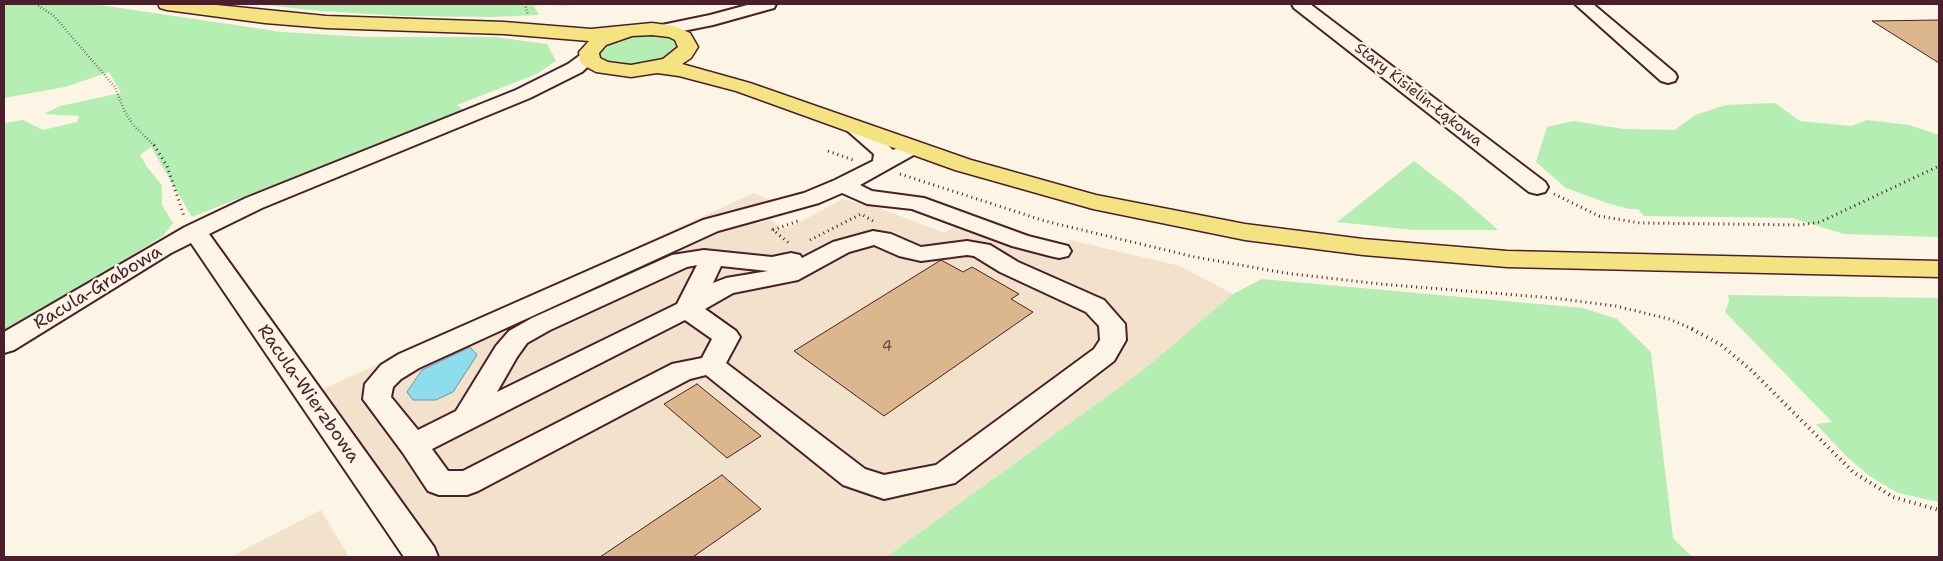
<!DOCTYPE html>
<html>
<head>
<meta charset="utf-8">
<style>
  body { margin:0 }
  #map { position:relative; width:1943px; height:561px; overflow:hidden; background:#fcf5e5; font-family:"Shantell Sans",sans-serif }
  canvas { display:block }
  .frame { position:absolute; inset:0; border:5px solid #4a1f2b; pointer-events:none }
</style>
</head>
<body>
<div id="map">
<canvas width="1943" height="561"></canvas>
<div class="frame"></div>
</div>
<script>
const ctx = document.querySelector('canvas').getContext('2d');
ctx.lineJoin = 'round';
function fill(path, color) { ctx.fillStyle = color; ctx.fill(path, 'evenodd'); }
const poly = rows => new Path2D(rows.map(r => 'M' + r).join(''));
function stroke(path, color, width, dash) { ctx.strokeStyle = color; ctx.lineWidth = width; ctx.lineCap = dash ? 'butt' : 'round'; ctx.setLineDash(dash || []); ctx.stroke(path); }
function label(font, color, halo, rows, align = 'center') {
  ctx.font = font + ' "Shantell Sans",sans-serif'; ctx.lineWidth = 4.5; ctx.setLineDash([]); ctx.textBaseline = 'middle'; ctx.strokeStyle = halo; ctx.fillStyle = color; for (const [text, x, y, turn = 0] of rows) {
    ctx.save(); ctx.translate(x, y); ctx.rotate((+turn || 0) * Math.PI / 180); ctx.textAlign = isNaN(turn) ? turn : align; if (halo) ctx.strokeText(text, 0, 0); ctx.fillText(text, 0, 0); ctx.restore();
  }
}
fill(poly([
  [754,193,774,202,753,219,758,224,770,219,782,229,802,221,843,199,876,207,945,233,955,226,1060,259,1070,240,1180,266,1233,294,1143,370,886,557,436,557,395,501,400,497,398,493,391,495,319,391],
  [321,510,349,557,230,557]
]), '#f2e2cb');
fill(poly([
  [4,4,93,4,282,32,367,37,494,37,547,44,556,61,537,74,457,105,464,110,192,217,151,147,140,155,147,167,162,185,162,205,173,223,163,236,4,334,4,123,23,120,43,130,77,122,79,116,44,114,60,106,121,93,109,72,65,87,4,98],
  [257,4,580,4,562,6,548,4,534,6,539,15,492,17,403,16,320,11],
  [659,33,675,39,677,44,676,49,663,59,627,66,607,63,601,59,598,54,600,48,624,35],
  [1775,103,1800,121,1852,126,1867,120,1909,125,1939,135,1939,237,1844,234,1792,218,1644,216,1638,209,1629,209,1607,203,1566,188,1536,162,1547,127,1573,121,1624,129,1675,130,1695,115,1726,105],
  [1414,161,1462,198,1498,230,1413,230,1337,222],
  [1262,279,1583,308,1617,319,1651,352,1673,538,1692,557,886,557,1143,370,1233,294],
  [1728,295,1939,298,1939,502,1898,493,1868,475,1845,455,1816,424,1832,422,1725,312,1729,301]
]), '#b4eeb2');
const water = poly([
  [470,347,477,355,453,392,436,400,413,400,407,392,422,370,470,347]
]);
fill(water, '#8eddec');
stroke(water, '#73919f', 1);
const building = poly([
  [1939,20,1939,63,1872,21,1939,20],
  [941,260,963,272,972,267,1019,294,1011,299,1033,312,884,416,794,351,941,260],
  [697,384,761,436,727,458,664,404,697,384],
  [722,475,761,509,693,557,600,557,722,475]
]);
fill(building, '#dcb78d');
stroke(building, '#4a1f2b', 1);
const minor = poly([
  [751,4,776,4,774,8,713,25,663,35,657,34,654,30,657,26,710,15,751,4],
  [1292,4,1310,4,1545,182,1548,187,1545,192,1537,194,1529,192,1294,8,1292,4],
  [1575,4,1593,4,1675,73,1677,77,1675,81,1668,83,1661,81,1575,4],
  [589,51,595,53,598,57,582,72,530,98,262,208,209,234,434,547,438,557,404,557,191,243,171,253,14,350,4,353,4,332,185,227,246,198,516,90,568,64,583,53,589,51],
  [852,120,859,122,879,136,893,150,912,142,919,144,923,148,919,152,860,185,872,191,924,198,1028,236,1068,246,1071,251,1068,256,1059,258,1050,256,1012,246,912,209,867,204,842,193,819,203,718,231,419,368,401,379,393,387,391,397,418,430,456,411,496,346,509,331,532,318,672,255,704,250,772,257,791,253,800,255,802,258,833,242,873,231,891,234,921,247,967,241,990,245,1018,262,1104,300,1125,324,1126,340,1114,361,955,483,884,499,843,485,706,375,690,379,478,491,467,495,439,495,428,491,403,453,363,399,365,384,381,365,399,354,703,220,804,193,835,180,873,161,874,154,842,126,845,122,852,120],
  [874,245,899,256,921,261,967,255,974,256,1000,272,1086,312,1099,326,1100,340,1094,349,936,465,884,475,865,469,726,363,740,337,736,331,705,309,733,293,798,280,849,252,874,245],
  [697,265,677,304,497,392,517,357,527,343,550,330,687,267,697,265],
  [721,266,768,271,726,278,713,283,721,266],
  [685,320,712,339,702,358,672,364,463,471,448,471,432,449,685,320]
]);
const major = poly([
  [158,4,207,4,326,16,504,22,591,29,652,23,674,26,690,33,698,47,691,58,682,64,750,83,971,160,1096,195,1245,224,1363,239,1507,251,1939,261,1939,277,1507,267,1363,255,1245,240,1093,209,955,170,736,91,679,76,657,73,631,77,596,72,583,65,580,61,579,52,589,41,504,34,326,28,265,23,167,10,160,8,158,4],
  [652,35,669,37,675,40,678,47,663,59,631,65,608,62,600,58,599,53,606,45,632,36,652,35]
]);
stroke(minor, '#4a1f2b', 4);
stroke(major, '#4a1f2b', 3);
stroke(poly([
  [36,4,54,16,115,87,124,110,133,125,155,146],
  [525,4,528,15]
]), '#4a1f2b', 2.5, [0.5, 2.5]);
stroke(poly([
  [154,145,167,166,184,216],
  [828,151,853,160],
  [900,174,1045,221,1195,257,1285,273,1380,284,1553,298,1616,306,1669,319,1695,330],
  [1554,194,1599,216,1640,223,1800,225,1820,222,1939,166],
  [772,229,790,244],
  [773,230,798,221],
  [810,240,861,214,873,221]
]), '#4a1f2b', 3, [1, 4]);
stroke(poly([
  [1692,329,1721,345,1750,369,1853,472,1893,497,1939,510]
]), '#4a1f2b', 4, [1, 4.5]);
fill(minor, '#fcf5e5');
fill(major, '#f5e382');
label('15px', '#4a1f2b', '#fcf5e5', [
  ["Stary Kisielin-Łąkowa",1418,95,38]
]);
label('15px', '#6e4544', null, [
  ["4",887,347]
]);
label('18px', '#4a1f2b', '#fcf5e5', [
  ["Racula-Grabowa",98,288,-31],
  ["Racula-Wierzbowa",308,394,55]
]);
</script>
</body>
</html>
